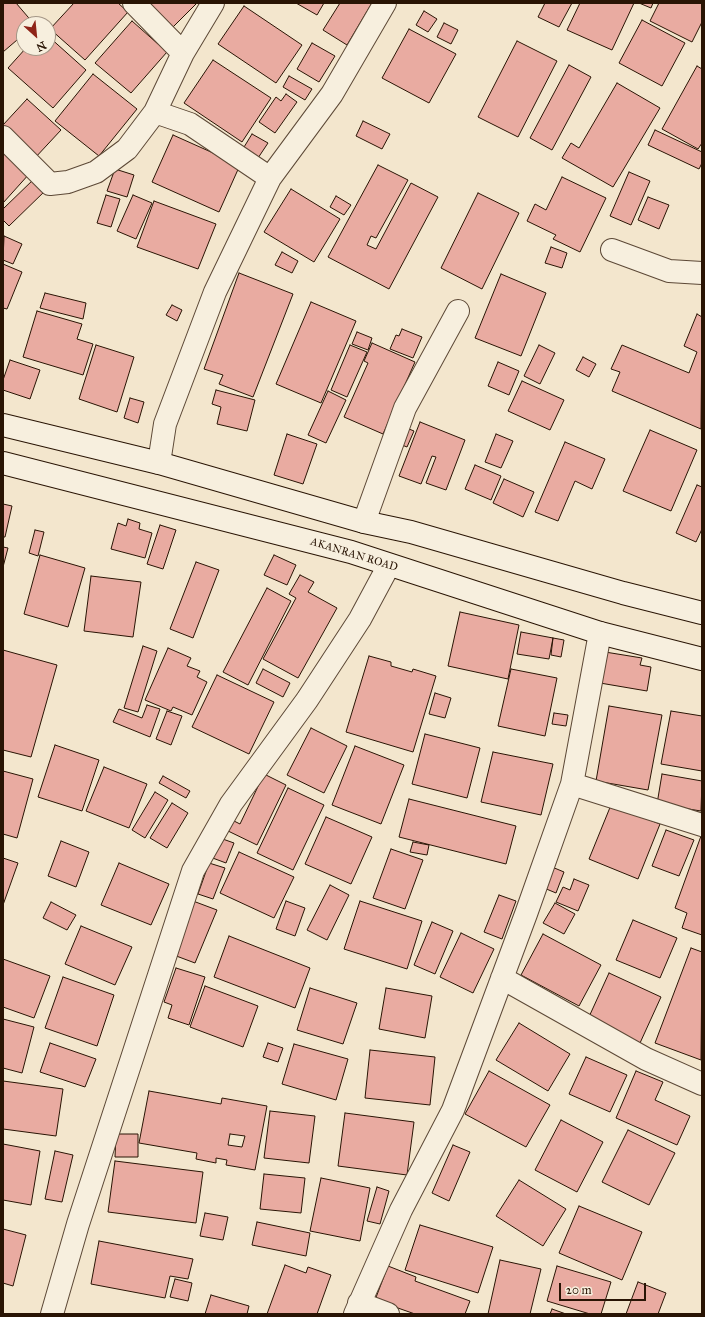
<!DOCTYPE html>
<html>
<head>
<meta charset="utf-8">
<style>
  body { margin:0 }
  #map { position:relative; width:705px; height:1317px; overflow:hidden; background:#f3e6cd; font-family:"IM FELL Great Primer",serif }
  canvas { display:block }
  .frame { position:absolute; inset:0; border:4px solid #291404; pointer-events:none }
  .north { position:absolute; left:16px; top:16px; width:40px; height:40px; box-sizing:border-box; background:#f7efde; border:1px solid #a59787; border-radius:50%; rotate:153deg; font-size:11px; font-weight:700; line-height:16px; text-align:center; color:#291404 }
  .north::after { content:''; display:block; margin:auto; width:14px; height:18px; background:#8f2418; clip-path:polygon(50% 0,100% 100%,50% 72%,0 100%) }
  .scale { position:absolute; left:559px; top:1283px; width:87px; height:18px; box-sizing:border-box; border:2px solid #291404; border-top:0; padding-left:5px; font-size:12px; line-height:14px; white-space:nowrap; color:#291404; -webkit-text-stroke:3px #f7efde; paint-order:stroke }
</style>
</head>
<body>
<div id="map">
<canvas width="705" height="1317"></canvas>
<div class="frame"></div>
<div class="north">N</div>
<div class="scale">20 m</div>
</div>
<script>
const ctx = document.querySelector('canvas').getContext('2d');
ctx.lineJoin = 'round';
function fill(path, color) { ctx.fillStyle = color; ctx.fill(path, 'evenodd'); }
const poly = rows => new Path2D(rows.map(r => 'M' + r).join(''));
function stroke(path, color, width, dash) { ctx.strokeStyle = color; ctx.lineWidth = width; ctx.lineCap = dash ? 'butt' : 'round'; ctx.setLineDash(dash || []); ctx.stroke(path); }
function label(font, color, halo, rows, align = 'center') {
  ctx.font = font + ' "IM FELL Great Primer",serif'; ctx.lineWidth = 3; ctx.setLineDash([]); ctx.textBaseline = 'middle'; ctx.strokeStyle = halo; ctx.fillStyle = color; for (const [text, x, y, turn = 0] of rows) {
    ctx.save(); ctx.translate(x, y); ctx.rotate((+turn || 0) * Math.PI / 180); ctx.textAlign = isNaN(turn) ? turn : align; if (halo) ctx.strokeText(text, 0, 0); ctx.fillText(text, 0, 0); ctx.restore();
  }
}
const building = poly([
  [3,3,16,3,34,24,24,24,24,34,3,52,3,3],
  [74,3,118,3,128,12,85,60,50,29,74,3],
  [138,3,197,3,167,33,138,3],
  [296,3,324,3,317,15,296,3],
  [340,3,372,3,347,45,323,30,340,3],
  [545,3,572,3,559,27,538,17,545,3],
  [580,3,634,3,612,50,567,30,580,3],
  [639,3,653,3,651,8,639,3],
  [659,3,702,3,702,22,692,42,650,21,659,3],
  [244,6,302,45,276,83,218,44,244,6],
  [424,11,437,19,428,32,416,25,424,11],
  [642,20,685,43,662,86,619,63,642,20],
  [132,21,167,52,131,93,95,63,132,21],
  [444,23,458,30,451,44,437,37,444,23],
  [409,29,456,54,429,103,382,78,409,29],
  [48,36,86,70,53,108,8,68,26,48,48,48,48,36],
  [517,41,557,61,518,137,478,117,517,41],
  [312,43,335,56,319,82,297,69,312,43],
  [213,60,271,98,242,142,184,103,213,60],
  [569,65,591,77,552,150,530,138,569,65],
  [697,66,702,69,702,143,698,149,662,129,697,66],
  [93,74,137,109,99,156,55,121,93,74],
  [289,76,312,89,305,100,283,87,289,76],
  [617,83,660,108,613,187,562,158,571,143,579,148,617,83],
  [286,94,297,102,275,133,259,122,276,97,281,101,286,94],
  [27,99,61,130,34,159,3,130,3,125,27,99],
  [363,121,390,134,382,149,356,136,363,121],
  [655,130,702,152,702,163,699,169,648,145,655,130],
  [252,134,268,143,256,161,241,152,252,134],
  [173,135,240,165,219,212,152,182,173,135],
  [3,149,30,173,3,203,3,149],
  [378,165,408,180,376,238,371,236,367,245,376,249,411,183,438,197,389,289,328,257,378,165],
  [115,169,134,175,127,197,107,191,115,169],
  [629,172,650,181,631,225,610,216,629,172],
  [562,177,606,198,580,252,553,239,556,235,527,221,535,204,546,210,562,177],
  [35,178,47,189,9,226,3,220,3,209,35,178],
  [291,189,340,219,314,262,264,232,291,189],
  [478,193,519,213,482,289,441,268,478,193],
  [106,195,120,199,111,227,97,223,106,195],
  [133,195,152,203,136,239,117,231,133,195],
  [336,196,351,205,344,215,330,207,336,196],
  [648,197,669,205,659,229,638,220,648,197],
  [154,201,216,224,198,269,137,247,154,201],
  [4,236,22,244,13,264,3,260,4,236],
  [551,247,567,253,562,268,545,263,551,247],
  [282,252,298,261,292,273,275,265,282,252],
  [3,264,22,272,7,309,3,308,3,264],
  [239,273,293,294,253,397,219,384,223,375,204,369,239,273],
  [501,274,546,293,521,356,475,338,501,274],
  [45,293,86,303,83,319,40,308,45,293],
  [311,302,356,321,321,403,276,384,311,302],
  [172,305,182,310,177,321,166,315,172,305],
  [37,311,82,324,77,339,93,344,83,375,23,357,37,311],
  [697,314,702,317,701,429,612,391,620,372,611,369,622,345,689,373,697,352,684,346,697,314],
  [402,329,422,337,413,358,390,349,396,335,399,336,402,329],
  [357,332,372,338,368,350,352,344,357,332],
  [372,343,415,362,383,434,344,417,368,363,364,361,372,343],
  [96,345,134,357,117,412,79,399,96,345],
  [350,345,367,352,347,397,331,390,350,345],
  [539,345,555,353,540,384,524,376,539,345],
  [583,357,596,364,589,377,576,370,583,357],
  [10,360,40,370,30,399,3,390,3,380,10,360],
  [498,362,519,371,509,395,488,386,498,362],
  [522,381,564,400,550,430,508,411,522,381],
  [216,390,255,400,247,431,217,424,221,407,212,404,216,390],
  [328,391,346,400,326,443,308,435,328,391],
  [130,398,144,402,138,423,124,418,130,398],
  [420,422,465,440,446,490,426,483,436,457,432,456,421,484,399,476,420,422],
  [404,427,414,431,407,447,397,443,404,427],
  [650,430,697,450,671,511,623,491,650,430],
  [287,434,317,444,303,484,274,475,287,434],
  [496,434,513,441,501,468,485,462,496,434],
  [565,442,605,459,592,489,575,481,558,521,535,512,565,442],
  [475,465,501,476,491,500,465,489,475,465],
  [504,479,534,492,523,517,493,503,504,479],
  [697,485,702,487,702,529,696,542,676,533,697,485],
  [3,504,12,506,5,537,3,537,3,504],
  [128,519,140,523,139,529,152,533,145,558,111,549,118,523,126,526,128,519],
  [160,525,176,530,163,569,147,564,160,525],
  [35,530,44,532,38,556,29,553,35,530],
  [3,547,8,548,3,567,3,547],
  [40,555,85,568,68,627,24,614,40,555],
  [274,555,296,565,287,585,264,575,274,555],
  [196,562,219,570,193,638,170,629,196,562],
  [300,575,314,582,308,592,337,608,298,678,263,659,296,598,289,594,300,575],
  [91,576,141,582,133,637,84,631,91,576],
  [267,588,291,601,248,685,223,672,267,588],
  [460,612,519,625,508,679,448,666,460,612],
  [521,632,553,638,549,659,517,654,521,632],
  [553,638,564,640,561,657,551,655,553,638],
  [143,646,157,651,138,712,124,708,143,646],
  [168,648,191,658,187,666,200,671,197,677,207,682,192,715,173,707,171,711,145,700,168,648],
  [3,650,57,665,31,757,3,750,3,650],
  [605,652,642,658,640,665,651,667,647,691,600,683,605,652],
  [369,656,391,662,391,666,412,672,413,669,436,676,413,752,346,732,369,656],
  [263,669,290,683,283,697,256,683,263,669],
  [511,669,557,678,545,736,498,726,511,669],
  [217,675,274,702,249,754,192,727,217,675],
  [435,693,451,698,445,718,429,714,435,693],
  [147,705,160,709,150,737,113,722,119,709,142,718,147,705],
  [609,706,662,715,648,790,596,781,609,706],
  [167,711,182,716,171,745,156,739,167,711],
  [671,711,702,716,702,771,661,764,671,711],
  [554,713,568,715,566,726,552,724,554,713],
  [311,728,347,746,324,793,287,775,311,728],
  [425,734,480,748,467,798,412,784,425,734],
  [55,745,99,760,82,811,38,797,55,745],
  [355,746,404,765,381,824,332,805,355,746],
  [493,752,553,764,541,815,481,802,493,752],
  [104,767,147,784,129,828,86,811,104,767],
  [3,771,33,779,17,838,3,834,3,771],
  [264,774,286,785,257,845,226,830,232,820,240,824,264,774],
  [662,774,702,781,701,811,657,804,662,774],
  [163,776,190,791,186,798,159,783,163,776],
  [288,788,324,805,293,870,257,853,288,788],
  [155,792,168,800,145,838,132,830,155,792],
  [409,799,516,826,506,864,399,837,409,799],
  [172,803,188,813,167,848,150,838,172,803],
  [611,805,660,824,638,879,589,859,611,805],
  [326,817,372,837,351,884,305,864,326,817],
  [666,830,694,840,679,876,652,866,666,830],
  [701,836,702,836,702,935,682,928,687,913,675,908,701,836],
  [217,837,234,843,226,863,210,857,217,837],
  [61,841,89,852,76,887,48,876,61,841],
  [413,842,429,845,427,855,410,852,413,842],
  [391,849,423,860,405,909,373,898,391,849],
  [239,852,294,877,274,918,220,893,239,852],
  [3,858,18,863,3,905,3,858],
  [119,863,169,884,151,925,101,905,119,863],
  [209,863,225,868,213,899,198,894,209,863],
  [552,867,564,872,556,893,544,888,552,867],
  [574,879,589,885,578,911,556,902,563,887,570,890,574,879],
  [330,885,349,895,327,940,307,930,330,885],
  [499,895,516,901,502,939,484,932,499,895],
  [193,901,217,910,195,963,171,954,193,901],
  [286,901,305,908,295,936,276,929,286,901],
  [360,901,422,921,407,969,344,949,360,901],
  [51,902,76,915,67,930,43,918,51,902],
  [555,903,575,914,564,934,543,923,555,903],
  [633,920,677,938,660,978,616,960,633,920],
  [432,922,453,931,435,974,414,965,432,922],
  [81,926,132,947,115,985,65,964,81,926],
  [461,933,494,949,473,993,440,977,461,933],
  [543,934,601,965,579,1006,521,975,543,934],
  [229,936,310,968,295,1008,214,977,229,936],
  [691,948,702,952,701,1060,655,1043,691,948],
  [3,959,50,976,34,1018,3,1007,3,959],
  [176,968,205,977,189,1025,168,1018,172,1005,164,1002,176,968],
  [609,973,661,997,640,1043,588,1019,609,973],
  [63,977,114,995,97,1046,45,1028,63,977],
  [205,986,258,1006,243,1047,190,1027,205,986],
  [310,988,357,1003,343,1044,297,1030,310,988],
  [386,988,432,996,425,1038,379,1029,386,988],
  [3,1019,34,1027,22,1073,3,1068,3,1019],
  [519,1023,570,1054,548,1091,496,1060,519,1023],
  [50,1043,96,1059,85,1087,40,1072,50,1043],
  [268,1043,283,1048,278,1062,263,1057,268,1043],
  [294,1044,348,1059,336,1100,282,1084,294,1044],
  [370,1050,435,1057,430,1105,365,1098,370,1050],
  [586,1057,627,1075,610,1112,569,1094,586,1057],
  [489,1071,550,1105,526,1147,465,1114,489,1071],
  [636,1071,663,1082,655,1100,690,1116,677,1145,616,1118,636,1071],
  [3,1081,63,1089,56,1136,3,1129,3,1081],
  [149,1091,221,1104,222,1098,267,1106,255,1170,226,1165,227,1160,216,1158,216,1163,196,1159,197,1153,139,1143,149,1091],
  [230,1134,245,1136,242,1147,228,1145,230,1134],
  [270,1111,315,1116,309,1163,264,1158,270,1111],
  [345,1113,414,1122,407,1175,338,1166,345,1113],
  [561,1120,603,1142,577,1192,535,1170,561,1120],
  [628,1130,675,1153,649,1205,602,1182,628,1130],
  [116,1134,138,1134,138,1157,115,1157,116,1134],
  [3,1144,40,1151,31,1205,3,1200,3,1144],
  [453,1145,470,1152,449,1201,432,1193,453,1145],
  [55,1151,73,1155,62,1202,45,1199,55,1151],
  [115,1161,203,1172,196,1223,108,1212,115,1161],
  [264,1174,305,1178,301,1213,260,1209,264,1174],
  [321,1178,370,1188,360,1241,310,1231,321,1178],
  [519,1180,566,1209,543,1246,496,1216,519,1180],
  [377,1187,389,1191,380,1224,367,1221,377,1187],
  [579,1206,642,1232,622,1280,559,1253,579,1206],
  [205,1213,228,1217,223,1240,200,1236,205,1213],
  [257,1222,310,1233,306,1256,252,1245,257,1222],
  [420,1225,493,1247,478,1293,405,1270,420,1225],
  [3,1229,26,1235,13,1286,3,1283,3,1229],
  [99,1241,193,1259,188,1279,170,1276,165,1298,91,1284,99,1241],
  [500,1260,541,1269,530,1314,488,1314,500,1260],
  [285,1265,306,1273,308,1267,331,1275,317,1314,267,1314,285,1265],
  [388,1266,416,1277,415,1281,470,1301,465,1314,415,1314,375,1300,388,1266],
  [557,1266,611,1282,601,1314,590,1314,547,1301,557,1266],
  [175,1279,192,1283,188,1301,170,1297,175,1279],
  [638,1282,666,1293,658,1314,626,1314,638,1282],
  [211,1295,249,1306,247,1314,205,1314,211,1295],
  [552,1309,566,1314,550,1314,552,1309]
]);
fill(building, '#e9aba1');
stroke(building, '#291404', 1);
const minor = poly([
  [134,3,183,53],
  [155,112,190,124,270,178],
  [3,137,50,184,68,182,96,172,127,149,155,112,183,53,213,3],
  [612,250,669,271,702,273],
  [159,463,165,424,215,292,270,178,332,94,385,3],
  [364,522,405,408,458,311],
  [572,784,702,825],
  [502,978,646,1059,702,1084],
  [359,1303,388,1314],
  [52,1314,78,1224,193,871,231,804,307,700,360,619,389,565],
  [355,1314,401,1210,453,1110,526,914,572,784,600,633]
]);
const secondary = poly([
  [3,425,159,463,364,522,411,532,623,593,702,613],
  [3,463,351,552,600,633,702,659]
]);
stroke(minor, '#5c4836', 24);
stroke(secondary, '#291404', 24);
stroke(minor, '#f7efde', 22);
stroke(secondary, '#f7efde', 22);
label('11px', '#291404', '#f7efde', [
  ["AKANRAN ROAD",354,555,17]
]);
</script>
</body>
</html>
